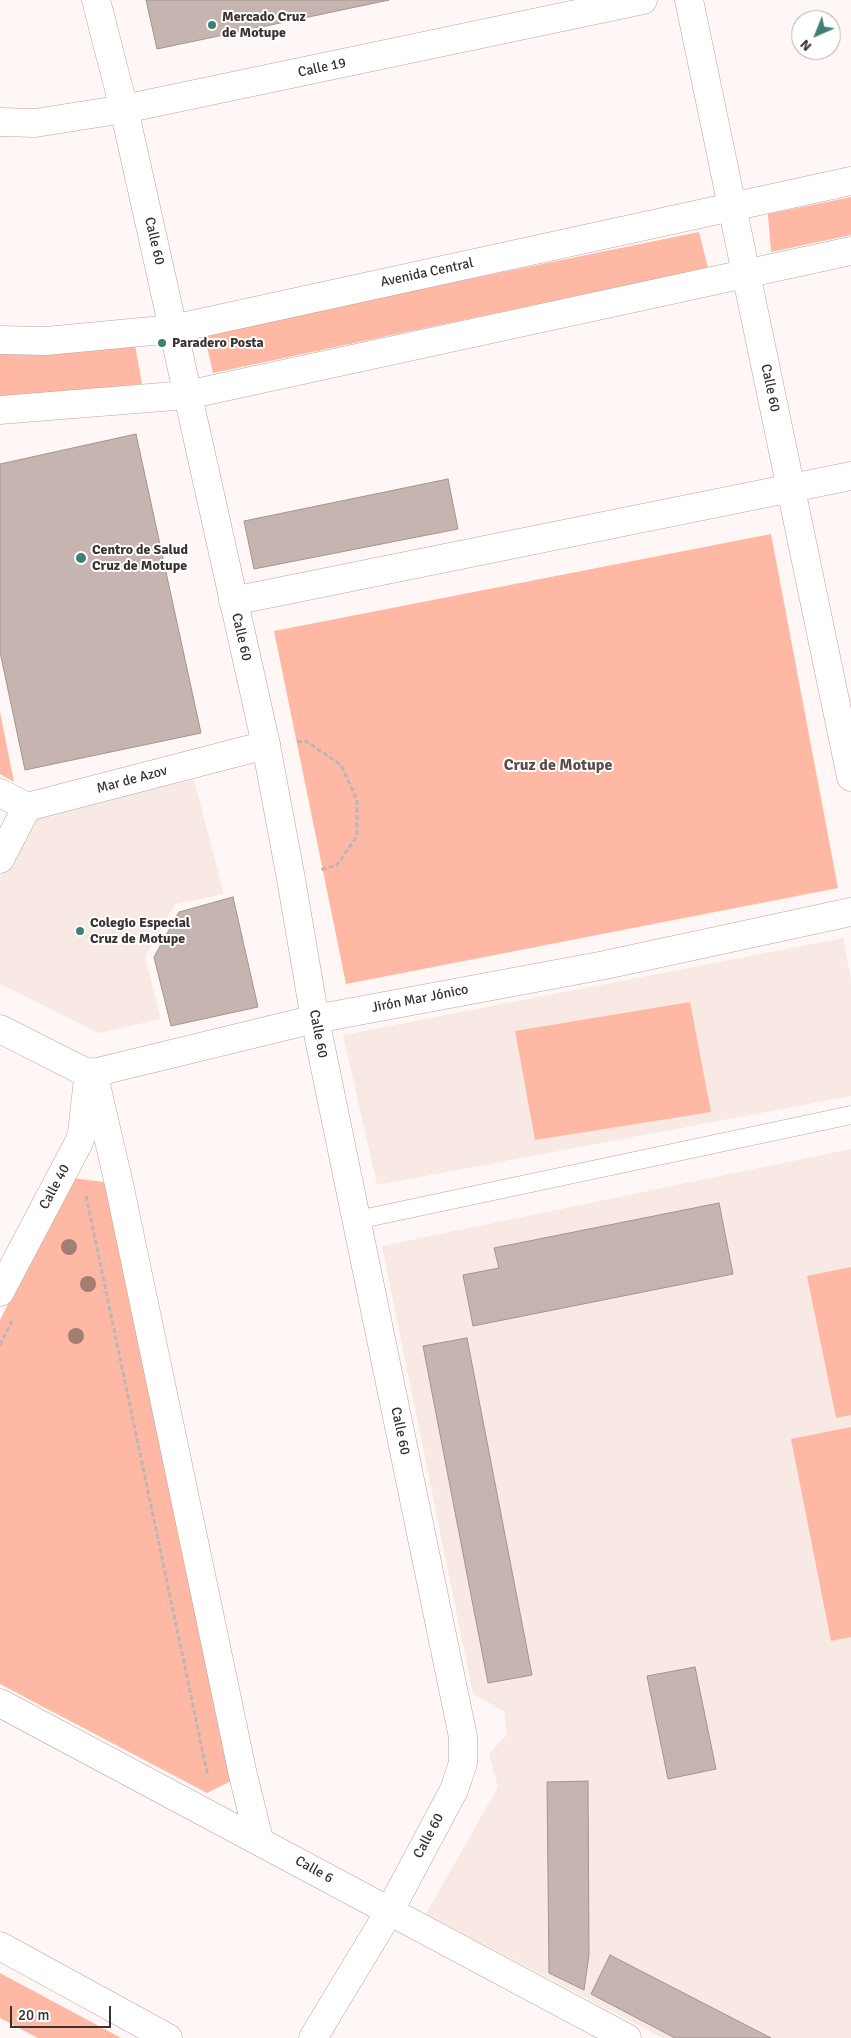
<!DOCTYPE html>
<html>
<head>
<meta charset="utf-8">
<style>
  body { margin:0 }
  #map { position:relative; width:851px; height:2038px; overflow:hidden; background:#fef7f5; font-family:Signika,sans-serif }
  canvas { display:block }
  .north { position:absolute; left:791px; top:10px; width:50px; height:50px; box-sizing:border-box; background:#fff; border:1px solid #b0adac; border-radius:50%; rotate:224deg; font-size:14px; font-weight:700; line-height:20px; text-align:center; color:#393230 }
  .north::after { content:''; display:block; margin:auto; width:18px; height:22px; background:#3d8175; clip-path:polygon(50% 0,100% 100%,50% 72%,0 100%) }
  .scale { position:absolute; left:10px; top:2006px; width:101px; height:22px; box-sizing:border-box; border:2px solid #393230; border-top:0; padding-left:6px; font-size:15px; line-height:18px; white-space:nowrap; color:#393230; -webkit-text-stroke:4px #fff; paint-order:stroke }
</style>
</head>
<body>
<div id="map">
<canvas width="851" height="2038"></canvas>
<div class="north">N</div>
<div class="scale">20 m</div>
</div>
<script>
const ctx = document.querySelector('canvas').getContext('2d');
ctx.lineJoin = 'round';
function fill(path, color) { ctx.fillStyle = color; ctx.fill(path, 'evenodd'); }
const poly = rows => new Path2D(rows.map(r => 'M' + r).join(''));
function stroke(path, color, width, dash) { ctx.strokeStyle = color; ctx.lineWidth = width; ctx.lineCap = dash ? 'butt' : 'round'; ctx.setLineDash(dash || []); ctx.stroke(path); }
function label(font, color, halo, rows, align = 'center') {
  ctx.font = font + ' Signika,sans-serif'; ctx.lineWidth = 4; ctx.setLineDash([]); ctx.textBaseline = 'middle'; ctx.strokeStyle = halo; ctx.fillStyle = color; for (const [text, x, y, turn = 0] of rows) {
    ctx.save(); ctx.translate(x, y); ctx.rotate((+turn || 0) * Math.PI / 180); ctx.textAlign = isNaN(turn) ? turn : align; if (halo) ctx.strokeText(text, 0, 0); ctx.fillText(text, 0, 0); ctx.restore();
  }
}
fill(poly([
  [194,780,224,894,175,904,145,957,161,1019,99,1033,0,984,0,878,31,814],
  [843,938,851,979,851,1096,377,1185,343,1035],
  [851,1149,851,2038,663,2038,426,1914,498,1787,489,1754,507,1734,504,1711,473,1694,382,1246]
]), '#f8e9e4');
fill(poly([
  [851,197,851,235,771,252,768,214],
  [699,232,708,268,213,373,204,333],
  [134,340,142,384,0,399,0,351],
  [771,534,838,888,346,984,274,631],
  [0,712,14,782,0,774],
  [690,1002,711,1112,535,1140,515,1031],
  [72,1178,119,1184,243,1775,207,1793,0,1684,0,1320],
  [851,1267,851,1415,836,1418,807,1276],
  [851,1427,851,1637,831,1641,791,1439],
  [0,1973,121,2038,38,2038,0,2018]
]), '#ffb8a4');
const building = poly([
  [146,0,389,0,157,49,146,0],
  [136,434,201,733,25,770,0,652,0,464,136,434],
  [448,479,458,529,254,569,244,521,448,479],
  [233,897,258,1007,171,1026,154,957,179,912,233,897],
  [719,1203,733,1274,473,1326,463,1275,499,1268,494,1248,719,1203],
  [467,1338,532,1675,488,1683,423,1346,467,1338],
  [695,1667,716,1769,668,1779,647,1676,695,1667],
  [588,1781,589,1955,584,1990,549,1973,547,1782,588,1781],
  [610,1955,771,2038,675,2038,591,1994,610,1955]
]);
fill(building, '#c5b4af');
stroke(building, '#a49490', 1);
const lane = poly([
  [357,1220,851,1115]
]);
const street = poly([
  [689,0,851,777],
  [0,122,35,123,124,109,643,0],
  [233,601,851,476],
  [0,793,27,807,266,745],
  [0,859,27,807],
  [0,1029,89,1074,315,1019,605,965,851,912],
  [93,1072,119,1184,243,1775,259,1840],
  [0,1292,79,1142,82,1133,88,1079],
  [0,1703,627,2038]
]);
const secondary = poly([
  [96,0,124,109,266,745,291,879,315,1019,463,1737,463,1763,454,1790,389,1912,313,2038],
  [0,340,46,341,173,329,851,181],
  [0,410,187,395,851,251],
  [0,1946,168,2038]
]);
stroke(lane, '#b6a6a1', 19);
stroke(street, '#b6a6a1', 29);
stroke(secondary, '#b6a6a1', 29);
stroke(poly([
  [297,742,306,741,341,765,357,800,357,836,337,865,320,870],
  [86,1196,208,1777],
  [0,1345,12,1321]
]), '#bdb6b4', 3, [5, 2.5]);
stroke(lane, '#fff', 18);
stroke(street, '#fff', 28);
stroke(secondary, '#fff', 28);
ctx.fillStyle = '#a37e73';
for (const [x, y] of [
  [69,1247],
  [88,1284],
  [76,1336]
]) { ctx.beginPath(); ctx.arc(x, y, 8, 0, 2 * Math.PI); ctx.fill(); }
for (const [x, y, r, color] of [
  [212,25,5,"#3d8175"],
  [162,343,5,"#3d8175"],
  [81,558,6,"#3d8175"],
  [80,931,5,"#3d8175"]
]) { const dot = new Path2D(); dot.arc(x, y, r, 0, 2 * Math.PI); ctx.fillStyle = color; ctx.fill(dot); stroke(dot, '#fff', 2); }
label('bold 14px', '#393230', '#fff', [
  ["Mercado Cruz",222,17],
  ["de Motupe",222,33],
  ["Paradero Posta",172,343],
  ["Centro de Salud",92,550],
  ["Cruz de Motupe",92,566],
  ["Colegio Especial",90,923],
  ["Cruz de Motupe",90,939]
], 'left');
label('14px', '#393230', '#fff', [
  ["Calle 19",322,68,-12],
  ["Calle 60",154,241,77],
  ["Avenida Central",427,273,-12],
  ["Calle 60",770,388,78],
  ["Calle 60",241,637,77],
  ["Mar de Azov",132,780,-15],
  ["Jirón Mar Jónico",420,999,-11],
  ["Calle 60",318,1034,79],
  ["Calle 40",55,1187,-62],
  ["Calle 60",400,1431,78],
  ["Calle 60",429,1836,-62],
  ["Calle 6",314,1870,29]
]);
label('bold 16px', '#5a4c48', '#fff', [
  ["Cruz de Motupe",558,766]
]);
</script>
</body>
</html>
